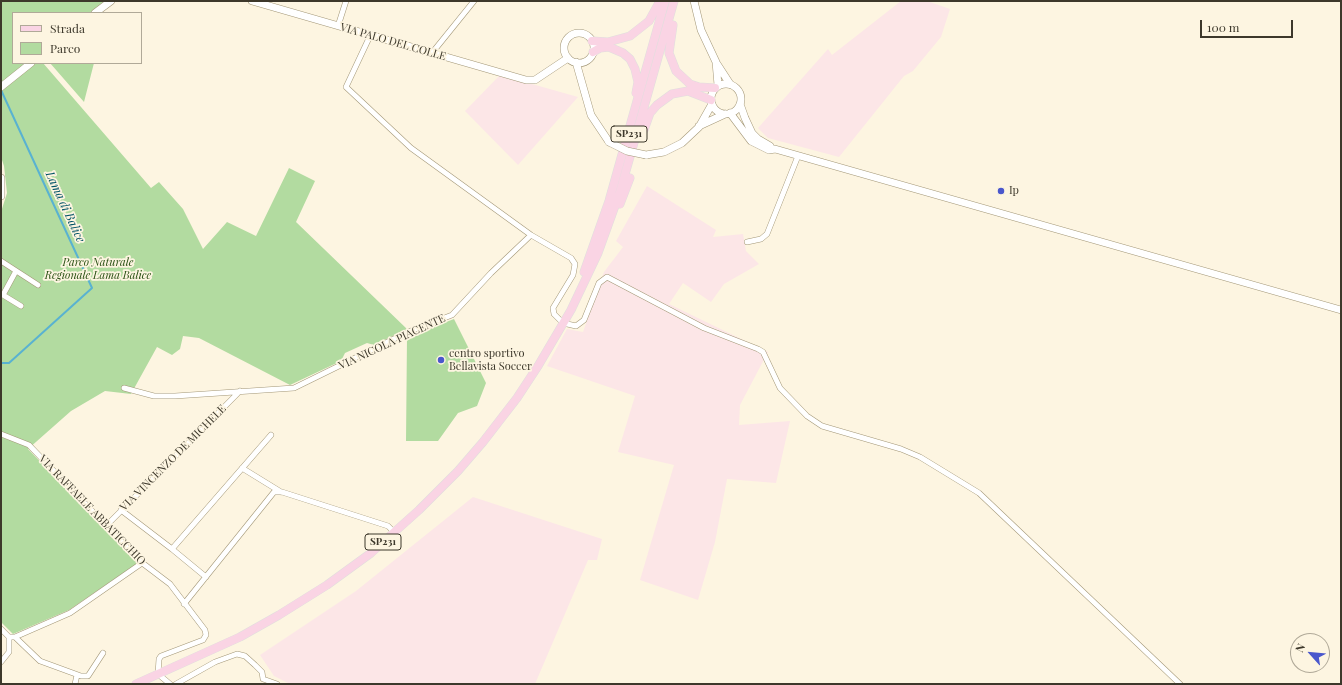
<!DOCTYPE html>
<html>
<head>
<meta charset="utf-8">
<style>
  body { margin:0 }
  #map { position:relative; width:1342px; height:685px; overflow:hidden; background:#fdf5e1; font-family:"Playfair Display",serif }
  canvas { display:block }
  .frame { position:absolute; inset:0; border:2px solid #3d382b; pointer-events:none }
  .legend { position:absolute; left:12px; top:12px; width:130px; height:52px; box-sizing:border-box; background:#fdf5e1; border:1px solid #b0a998; margin:0; padding:5px 7px; list-style:none; font-size:12px; color:#3d382b }
  .legend li { display:flex; align-items:center; gap:8px; height:20px }
  .legend b { width:20px; border:1px solid #b0a998 }
  .north { position:absolute; left:1290px; top:633px; width:40px; height:40px; box-sizing:border-box; background:#fdf5e1; border:1px solid #b0a998; border-radius:50%; rotate:297deg; font-size:11px; font-weight:700; line-height:16px; text-align:center; color:#3d382b }
  .north::after { content:''; display:block; margin:auto; width:14px; height:18px; background:#4a57cc; clip-path:polygon(50% 0,100% 100%,50% 72%,0 100%) }
  .scale { position:absolute; left:1200px; top:20px; width:93px; height:18px; box-sizing:border-box; border:2px solid #3d382b; border-top:0; padding-left:5px; font-size:12px; line-height:14px; white-space:nowrap; color:#3d382b; -webkit-text-stroke:3px #fdf5e1; paint-order:stroke }
</style>
</head>
<body>
<div id="map">
<canvas width="1342" height="685"></canvas>
<div class="frame"></div>
<ul class="legend">
<li><b style="height:5px;background:#fad4e4"></b>Strada</li>
<li><b style="height:11px;background:#b2dba0"></b>Parco</li>
</ul>
<div class="north">N</div>
<div class="scale">100 m</div>
</div>
<script>
const ctx = document.querySelector('canvas').getContext('2d');
ctx.lineJoin = 'round';
function fill(path, color) { ctx.fillStyle = color; ctx.fill(path, 'evenodd'); }
const poly = rows => new Path2D(rows.map(r => 'M' + r).join(''));
function stroke(path, color, width, dash) { ctx.strokeStyle = color; ctx.lineWidth = width; ctx.lineCap = dash ? 'butt' : 'round'; ctx.setLineDash(dash || []); ctx.stroke(path); }
function label(font, color, halo, rows, align = 'center') {
  ctx.font = font + ' "Playfair Display",serif'; ctx.lineWidth = 3.5; ctx.setLineDash([]); ctx.textBaseline = 'middle'; ctx.strokeStyle = halo; ctx.fillStyle = color; for (const [text, x, y, turn = 0] of rows) {
    ctx.save(); ctx.translate(x, y); ctx.rotate((+turn || 0) * Math.PI / 180); ctx.textAlign = isNaN(turn) ? turn : align; if (halo) ctx.strokeText(text, 0, 0); ctx.fillText(text, 0, 0); ctx.restore();
  }
}
fill(poly([
  [901,1,927,1,950,9,941,37,913,71,904,76,839,157,768,138,758,128,828,49,832,55],
  [500,75,578,97,518,165,465,111],
  [647,186,716,230,713,237,743,234,746,251,759,264,724,284,711,302,683,283,669,304,768,352,740,405,739,425,790,421,776,483,727,479,715,542,698,600,640,580,674,465,618,452,635,396,547,366,567,329,583,332,604,272,623,247,616,241],
  [473,497,602,539,597,560,588,560,535,684,290,684,274,676,260,655,356,591]
]), '#fce6e7');
fill(poly([
  [1,1,107,1,90,13,13,13,13,63,43,63,151,188,159,182,183,209,203,249,227,222,256,236,289,168,315,181,296,222,407,329,374,345,367,343,345,353,341,361,290,385,199,338,183,336,180,349,172,355,157,347,131,394,105,391,71,411,28,449,138,563,69,610,13,634,1,622,1,212,7,193,4,166,1,157],
  [50,63,94,63,84,102],
  [454,319,486,383,477,406,458,413,438,441,406,441,407,337]
]), '#b2dba0');
stroke(poly([
  [1,90,92,288,9,363,1,363]
]), '#59b2d1', 2);
const minor = poly([
  [338,26,346,1],
  [432,53,474,1],
  [531,235,571,258,575,264,573,275,553,308,554,314,563,323,576,326,584,320,599,283,607,277,704,328,758,349,763,352,780,388,807,416,822,426,901,449,920,457,979,493,1180,684],
  [747,242,761,239,767,234,798,156],
  [1,261,38,285],
  [16,271,3,295,21,306],
  [124,388,154,396,175,396,294,388,408,332,452,315,491,273,531,235,411,148,346,87,370,36],
  [1,434,29,445,141,562,170,584,205,630,206,635,203,640,161,656,159,659,158,674,170,684],
  [242,468,281,492],
  [121,510,172,549,271,435],
  [107,525,240,391],
  [172,549,206,577],
  [184,604,274,492,282,492,388,526,395,533],
  [1,629,9,637,9,652,1,662],
  [9,637,15,637,40,661,81,676,88,676,103,653],
  [15,637,70,613,142,563],
  [75,684,77,675],
  [176,684,215,662,237,654,245,656,255,665,262,672,263,679,277,684]
]);
const tertiary = poly([
  [252,1,526,80,535,80,568,58],
  [694,1,701,30,716,62,718,85],
  [95,13,111,1],
  [717,64,730,84],
  [1,87,31,63],
  [1,178,1,196]
]);
const secondary = poly([
  '564 48a15 15 0 1 1 30 0a15 15 0 1 1-30 0Z',
  [576,62,591,115,609,142],
  '711 99a15 15 0 1 1 30 0a15 15 0 1 1-30 0Z',
  [740,104,745,118,752,133,758,139,770,146],
  [730,113,751,141,769,150,775,149,1341,310],
  [699,126,725,114],
  [646,155,664,152,682,143,699,127,712,104]
]);
const primary = poly([
  [673,25,669,53,676,71,690,84,699,87,715,88],
  [592,41,608,42,630,36,649,21,660,1],
  [593,52,600,48,609,47,623,53,630,59,635,69,638,82,636,93],
  [644,130,650,113,657,105,672,94,688,91,711,100],
  [620,204,630,178],
  [584,272,609,201,665,1],
  [136,684,240,637,279,615,327,585,371,553,419,510,458,471,483,442,517,398,538,366,571,310,598,253,620,192,674,1]
]);
stroke(minor, '#a39777', 6);
stroke(tertiary, '#a39777', 8);
stroke(secondary, '#a39777', 8);
stroke(primary, '#e0dfdd', 9);
stroke(minor, '#fff', 5);
stroke(tertiary, '#fff', 7);
stroke(secondary, '#fff', 7);
stroke(primary, '#fad4e4', 8);
const secondaryBridge = poly([
  [609,142,627,151,646,155]
]);
stroke(secondaryBridge, '#a39777', 8, []);
stroke(secondaryBridge, '#fff', 7);
for (const [x, y, r, color] of [
  [1001,191,4,"#4a57cc"],
  [441,360,4,"#4a57cc"]
]) { const dot = new Path2D(); dot.arc(x, y, r, 0, 2 * Math.PI); ctx.fillStyle = color; ctx.fill(dot); stroke(dot, '#fdf5e1', 1.5); }
for (const [x, y, w] of [
  [629,134,36],
  [383,542,36]
]) { const box = new Path2D(); box.roundRect(x - w / 2, y - 8, w, 16, 3); ctx.fillStyle = '#fdf5e1'; ctx.fill(box); stroke(box, '#3d382b', 1); }
label('bold 10px', '#3d382b', null, [
  ["SP231",629,134],
  ["SP231",383,542]
]);
label('11px', '#3d382b', '#fdf5e1', [
  ["VIA PALO DEL COLLE",393,42,16],
  ["VIA NICOLA PIACENTE",392,342,-25],
  ["VIA VINCENZO DE MICHELE",173,458,-45],
  ["VIA RAFFAELE ABBATICCHIO",92,510,46]
]);
label('11px', '#3d382b', '#fdf5e1', [
  ["Ip",1009,191],
  ["centro sportivo",449,354],
  ["Bellavista Soccer",449,367]
], 'left');
label('italic 11px', '#2a5114', '#fdf5e1', [
  ["Parco Naturale",98,263],
  ["Regionale Lama Balice",98,276]
]);
label('italic 12px', '#015267', '#fdf5e1', [
  ["Lama di Balice",65,207,65]
]);
</script>
</body>
</html>
